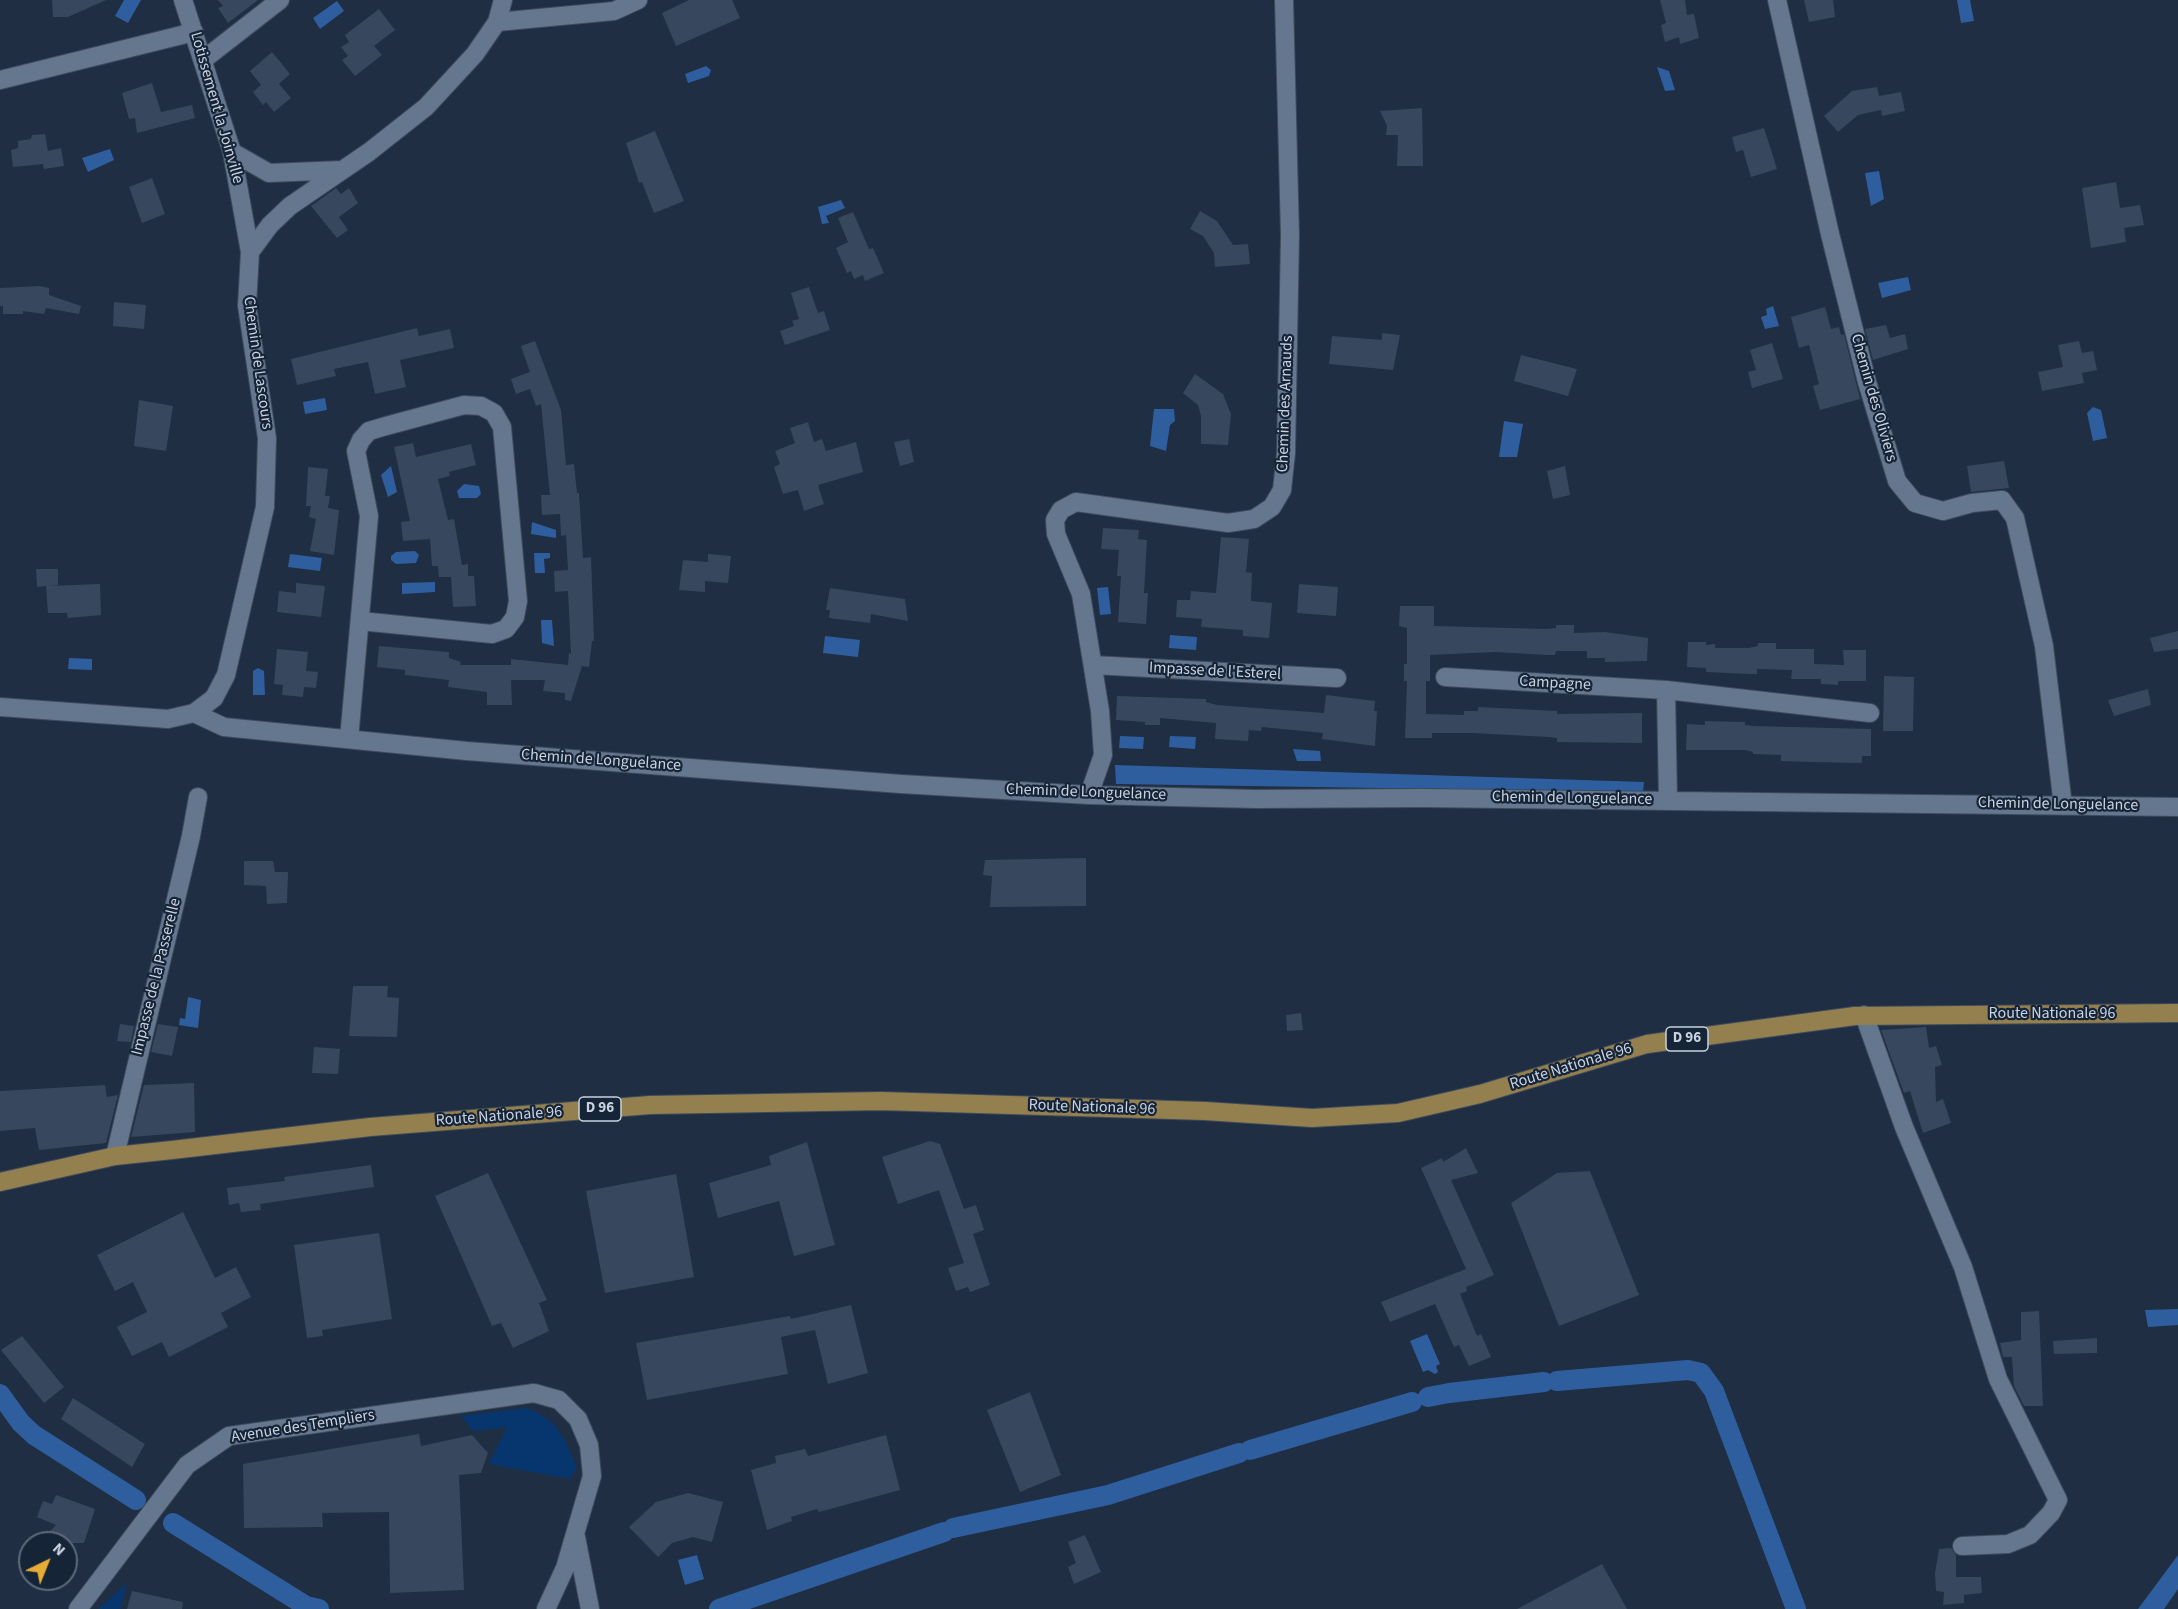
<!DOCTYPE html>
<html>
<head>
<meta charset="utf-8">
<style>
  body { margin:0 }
  #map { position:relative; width:2178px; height:1609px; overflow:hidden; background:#1f2e42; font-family:"Source Sans 3",sans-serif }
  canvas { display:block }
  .north { position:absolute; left:18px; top:1531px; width:60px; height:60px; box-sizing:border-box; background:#162438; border:2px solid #5e6a7b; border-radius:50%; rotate:43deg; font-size:16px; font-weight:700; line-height:24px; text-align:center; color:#c9d2df }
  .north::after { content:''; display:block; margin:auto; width:21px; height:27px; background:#e7ac36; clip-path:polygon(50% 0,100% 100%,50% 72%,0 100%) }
</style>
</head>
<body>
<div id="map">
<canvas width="2178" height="1609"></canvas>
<div class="north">N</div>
</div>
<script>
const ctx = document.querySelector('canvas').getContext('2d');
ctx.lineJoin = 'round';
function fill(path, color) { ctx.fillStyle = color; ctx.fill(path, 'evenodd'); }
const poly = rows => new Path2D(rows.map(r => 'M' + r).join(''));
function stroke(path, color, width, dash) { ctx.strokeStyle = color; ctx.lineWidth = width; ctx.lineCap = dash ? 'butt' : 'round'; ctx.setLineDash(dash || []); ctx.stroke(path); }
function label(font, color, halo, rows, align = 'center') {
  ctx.font = font + ' "Source Sans 3",sans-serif'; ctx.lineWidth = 4.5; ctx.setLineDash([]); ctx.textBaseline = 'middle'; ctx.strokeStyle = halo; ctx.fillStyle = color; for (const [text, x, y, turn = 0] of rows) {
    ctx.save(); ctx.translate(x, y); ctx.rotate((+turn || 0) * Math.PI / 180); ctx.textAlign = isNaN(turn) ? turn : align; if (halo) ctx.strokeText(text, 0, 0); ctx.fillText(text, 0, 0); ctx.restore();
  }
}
fill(poly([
  [526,1408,539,1413,554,1424,564,1439,577,1467,570,1479,489,1464,507,1427,473,1431,461,1416],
  [127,1583,120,1609,98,1609]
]), '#07366f');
fill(poly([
  [124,0,141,0,128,23,115,16],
  [1957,0,1970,0,1974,21,1961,23],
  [337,1,344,11,320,29,313,18],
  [706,66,711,70,709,76,688,83,685,74],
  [1657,67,1669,71,1675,90,1665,91],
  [110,149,114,160,88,172,82,158],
  [1879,171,1884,199,1871,206,1865,173],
  [841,200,845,208,826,216,829,223,822,224,818,207],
  [1908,277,1911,290,1882,298,1878,283],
  [1773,306,1779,326,1765,329,1761,317,1767,315,1766,309],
  [325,398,327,410,305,414,303,402],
  [2093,407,2101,410,2107,438,2093,441,2087,413],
  [1154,409,1174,409,1175,421,1170,425,1166,451,1150,446],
  [1504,421,1523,424,1517,457,1499,457],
  [391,466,397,492,388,497,381,475],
  [464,484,479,486,481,494,477,498,459,498,457,491],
  [532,522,556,530,556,538,531,534],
  [415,551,419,555,416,563,396,564,391,560,391,556,396,552],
  [534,553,550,553,550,558,544,559,545,573,535,573],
  [290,554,322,558,320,571,288,567],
  [435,582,435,592,402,594,402,583],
  [1108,587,1111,614,1100,615,1097,588],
  [541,620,552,620,554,646,542,643],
  [1170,635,1197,637,1196,650,1169,648],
  [825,636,860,640,858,657,823,653],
  [69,658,92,659,92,670,68,669],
  [258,668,264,671,265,695,253,695,253,671],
  [1120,736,1144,737,1143,749,1119,748],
  [1170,736,1196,737,1195,749,1169,747],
  [1293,749,1320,751,1321,761,1297,761],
  [1115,765,1644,782,1643,792,1116,784],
  [188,997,201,1000,198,1028,179,1025,180,1018,185,1019],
  [2178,1309,2178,1325,2148,1327,2145,1310],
  [1427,1334,1440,1364,1436,1366,1438,1372,1435,1374,1428,1370,1423,1372,1410,1341],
  [697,1555,704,1579,685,1585,678,1560],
  [2178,1555,2178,1589,2164,1609,2138,1609]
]), '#2f5e9e');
stroke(poly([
  [1557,1381,1688,1370,1701,1373,1714,1391,1796,1609],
  [0,1394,21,1423,34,1435,136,1500],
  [1428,1397,1449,1393,1544,1382],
  [1250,1450,1412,1402],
  [173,1523,306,1606,319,1609],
  [953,1528,1108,1495,1239,1453],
  [719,1609,944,1532]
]), '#2f5e9e', 20);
fill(poly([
  [52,0,106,0,68,17,53,17],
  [218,0,258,0,228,23,218,8,223,6],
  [689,0,732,0,740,18,676,46,662,13],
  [1660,0,1685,0,1687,15,1694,14,1699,38,1680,44,1679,37,1665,42,1661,25,1666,23],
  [1804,0,1833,0,1835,17,1809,22],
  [379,9,395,30,374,46,382,55,355,76,342,60,348,56,341,47,349,42,345,35],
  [272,52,290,74,279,84,291,98,274,112,266,102,263,105,253,92,261,85,250,71],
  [152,83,161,112,192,105,195,118,137,133,135,118,129,119,122,93],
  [1877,87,1879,96,1901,92,1905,111,1882,116,1881,110,1858,115,1838,132,1824,116,1852,91],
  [1422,108,1423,166,1397,166,1398,135,1386,135,1387,126,1380,111],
  [1764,128,1777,169,1751,177,1743,150,1736,152,1732,137],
  [655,131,684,201,654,213,642,182,639,183,626,143],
  [45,134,48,151,61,148,64,166,44,169,43,164,13,167,11,150,18,148,18,141,31,139,32,135],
  [152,178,165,214,142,223,129,187],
  [2116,182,2120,208,2140,205,2144,225,2124,228,2126,242,2091,248,2082,188],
  [336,188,341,194,349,188,358,203,339,217,348,230,337,238,311,206],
  [1200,211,1217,221,1233,245,1248,244,1250,264,1215,267,1214,253,1203,236,1190,229],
  [853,212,869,249,873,248,884,273,865,281,863,275,854,279,851,271,847,273,836,248,848,242,838,218],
  [40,286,49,288,49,295,81,306,79,314,46,308,44,314,23,311,23,314,3,314,3,306,0,306,0,288],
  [809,287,818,313,824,311,830,330,785,345,780,331,794,326,792,321,799,319,791,293],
  [114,302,146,305,144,329,113,326],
  [1825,307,1831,329,1839,327,1841,335,1844,334,1860,399,1820,410,1813,386,1819,384,1809,345,1799,348,1791,317],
  [1886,325,1890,338,1905,334,1908,349,1873,360,1865,329],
  [417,328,419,336,450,329,454,348,400,360,406,387,375,394,368,362,334,369,336,376,297,385,291,359],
  [1382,333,1400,335,1393,370,1329,364,1332,336,1382,340],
  [535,341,561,410,566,465,574,464,577,493,579,493,583,558,591,557,594,641,592,641,589,667,582,666,571,701,565,700,565,693,543,691,545,680,511,680,512,705,487,705,487,692,448,687,449,680,405,675,405,670,377,667,379,646,449,652,449,658,461,662,460,665,511,665,511,659,568,665,569,653,571,654,568,591,555,592,554,571,568,570,566,535,561,536,560,514,542,515,541,495,550,495,541,404,536,406,530,389,516,394,511,379,530,372,521,346],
  [2079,341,2082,353,2093,351,2097,370,2082,373,2084,383,2042,391,2038,372,2063,367,2058,345],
  [1772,343,1783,379,1752,388,1748,372,1756,370,1750,350],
  [1521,355,1577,369,1568,396,1514,381],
  [1195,374,1223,394,1231,414,1228,445,1201,444,1201,416,1198,405,1183,393],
  [139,400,173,406,166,451,134,446],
  [808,422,814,442,822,439,826,451,856,442,863,472,818,485,824,504,804,511,798,490,783,494,774,467,780,464,775,451,795,443,790,428],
  [909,439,914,462,900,466,894,442],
  [413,443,416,457,471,444,476,465,449,472,450,476,438,479,448,520,454,519,462,565,468,564,468,576,474,576,476,606,453,607,451,577,439,577,438,566,432,566,430,539,403,541,401,522,410,521,394,447],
  [2004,461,2009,488,1971,492,1967,466],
  [1565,466,1570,495,1553,499,1547,471],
  [308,467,328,469,325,496,330,496,328,508,339,510,334,555,310,551,316,519,309,517,311,506,306,506],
  [1103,528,1139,530,1138,539,1147,540,1144,593,1148,593,1146,624,1118,622,1121,576,1117,576,1119,550,1101,549],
  [1221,537,1249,539,1246,572,1252,573,1251,601,1272,603,1269,638,1243,636,1243,630,1201,627,1202,619,1176,617,1177,600,1190,600,1191,591,1216,593],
  [708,554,731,556,728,583,705,581,705,592,679,590,683,560,708,562],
  [36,569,58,569,58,585,49,586,100,584,101,615,68,618,67,613,48,613,46,586,37,587],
  [296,583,325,586,321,617,277,612,279,591,296,593],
  [1299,584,1338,587,1336,616,1297,613],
  [830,588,905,599,908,621,871,614,870,623,829,618,830,610,826,610],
  [1400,606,1434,606,1434,626,1547,629,1556,628,1556,625,1574,625,1574,633,1605,632,1648,638,1647,661,1605,662,1605,658,1587,658,1587,651,1556,651,1555,655,1547,655,1495,652,1430,655,1430,681,1426,681,1426,714,1464,715,1464,711,1478,711,1478,707,1557,711,1557,714,1642,713,1642,743,1557,742,1557,738,1548,737,1472,733,1432,733,1432,738,1405,738,1407,681,1404,681,1404,664,1407,664,1407,628,1399,626],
  [2178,631,2178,649,2154,652,2150,638],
  [1688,642,1706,642,1706,645,1715,644,1715,648,1749,648,1758,646,1758,643,1776,643,1776,649,1814,649,1814,664,1844,665,1843,650,1866,650,1866,681,1838,681,1838,685,1821,684,1821,679,1791,679,1792,670,1757,669,1757,674,1749,674,1706,672,1706,668,1687,667],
  [277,649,308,652,306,671,318,672,316,688,304,687,303,697,282,695,283,685,274,684],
  [1884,676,1914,677,1913,731,1883,731],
  [2148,689,2151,705,2114,716,2108,700],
  [1326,695,1375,701,1374,711,1377,711,1375,746,1322,739,1323,733,1262,727,1261,731,1249,730,1248,741,1215,739,1216,723,1160,718,1160,725,1145,725,1145,722,1116,720,1117,696,1206,699,1206,702,1217,705,1324,713],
  [1705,721,1745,722,1745,725,1754,726,1871,729,1871,756,1862,756,1862,763,1812,762,1781,761,1781,755,1753,754,1753,752,1745,750,1686,750,1687,724,1705,725],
  [1086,858,1086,906,990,907,992,876,983,875,985,860],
  [244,861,273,861,275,872,288,872,287,903,267,904,266,886,244,885],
  [353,986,388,986,387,997,399,998,397,1037,349,1036],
  [1301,1013,1303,1030,1287,1031,1286,1015],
  [120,1024,134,1026,131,1042,117,1041],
  [158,1024,178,1027,172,1056,151,1052],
  [1926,1027,1929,1048,1936,1046,1942,1065,1935,1067,1936,1102,1943,1099,1951,1123,1923,1133,1910,1091,1904,1093,1881,1030],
  [314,1047,340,1049,338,1074,312,1073],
  [194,1083,195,1132,131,1137,144,1085],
  [105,1085,107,1097,118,1095,106,1143,39,1150,35,1128,0,1131,0,1091],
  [930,1141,940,1144,964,1209,976,1205,984,1230,973,1234,990,1285,970,1292,968,1287,956,1291,948,1268,964,1263,939,1190,898,1204,882,1157],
  [807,1142,835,1245,794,1256,779,1201,718,1218,709,1183,771,1165,769,1156],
  [1466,1148,1478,1173,1451,1180,1494,1275,1466,1287,1467,1291,1460,1294,1477,1336,1481,1334,1491,1357,1469,1366,1459,1345,1454,1347,1435,1304,1390,1322,1381,1302,1466,1269,1421,1168,1442,1158,1443,1162],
  [371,1165,374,1187,260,1204,261,1210,241,1212,239,1203,229,1205,227,1188,285,1181,284,1177],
  [1590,1171,1639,1295,1559,1326,1511,1203,1557,1173],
  [488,1173,547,1300,539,1303,549,1331,513,1348,501,1323,492,1326,435,1196],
  [676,1174,694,1277,605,1293,586,1191],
  [183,1212,215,1278,236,1267,251,1297,221,1313,228,1327,169,1357,162,1342,132,1356,117,1327,147,1312,133,1282,115,1291,97,1255],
  [379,1233,392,1319,322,1330,323,1336,307,1338,294,1245],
  [851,1305,868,1373,828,1384,815,1330,781,1337,788,1374,647,1400,636,1343,790,1316,791,1319],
  [2039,1311,2043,1406,2024,1406,2014,1386,2012,1357,2003,1357,2000,1343,2021,1340,2021,1312],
  [22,1336,64,1387,44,1403,1,1350],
  [2097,1338,2097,1353,2054,1354,2053,1341],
  [1030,1392,1061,1475,1020,1492,987,1410],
  [73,1398,145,1444,132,1467,61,1419],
  [419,1434,421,1446,472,1435,488,1453,481,1473,459,1475,464,1590,390,1593,389,1512,322,1513,323,1527,244,1528,243,1464],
  [886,1435,900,1490,819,1512,817,1509,791,1517,792,1521,767,1530,751,1470,776,1463,775,1456,805,1449,808,1456],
  [688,1493,723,1502,712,1542,693,1537,672,1543,658,1557,629,1527,656,1502],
  [56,1495,95,1509,84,1543,39,1543,56,1525,37,1517,43,1501,52,1504],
  [1085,1535,1101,1572,1074,1584,1068,1567,1076,1563,1068,1542],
  [1951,1548,1956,1555,1956,1577,1981,1577,1982,1593,1964,1595,1964,1603,1943,1605,1944,1592,1936,1591,1935,1573,1939,1549],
  [1602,1564,1627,1609,1517,1609],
  [132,1591,183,1602,182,1609,127,1609]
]), '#37475d');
const minor = poly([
  [183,0,232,152,250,252],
  [1777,0,1830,234,1867,382,1897,481,1915,503,1943,511,1972,503,2002,500,2015,518,2044,646,2063,806],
  [497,22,614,11,638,0],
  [203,60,280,0],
  [0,80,194,32],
  [232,152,269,173,342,170],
  [1093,665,1337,678],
  [1445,677,1666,690,1870,713],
  [1666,690,1668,800],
  [0,707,168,719,194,713,224,727,467,751,901,784,1089,795,1256,799,1421,798,2178,807],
  [194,713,214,698,226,675,265,507,267,438,247,306,250,252,270,225,290,206,369,152,426,107,475,54,497,22,503,0],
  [349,739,369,516,356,451,361,440,369,431,386,426,464,405,481,406,494,413,502,427,518,601,515,617,506,629,492,634,360,621],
  [1089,795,1103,755,1100,711,1081,594,1056,534,1055,520,1061,510,1076,502,1228,523,1254,519,1272,507,1282,490,1286,453,1290,235,1284,0],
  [1864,1015,1904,1127,1963,1267,1998,1379,2058,1500,2051,1513,2030,1535,2008,1544,1962,1546],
  [115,1156,191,836,198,797],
  [576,1537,590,1609],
  [78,1609,187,1465,229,1436,534,1393,559,1400,578,1419,589,1445,592,1476,565,1568,546,1609]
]);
const major = poly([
  [0,1182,115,1156,172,1150,370,1127,650,1105,881,1101,1205,1111,1312,1118,1398,1113,1480,1094,1647,1044,1855,1016,2178,1013]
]);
stroke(minor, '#3e4b5b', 20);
stroke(major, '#3e4b5b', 20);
stroke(minor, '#65778e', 18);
stroke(major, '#947f4f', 18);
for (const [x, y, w] of [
  [1687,1039,42],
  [600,1109,42]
]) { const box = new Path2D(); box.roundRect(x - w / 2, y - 12, w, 24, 4.5); ctx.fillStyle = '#162438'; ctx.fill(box); stroke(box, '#c9d2df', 1.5); }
label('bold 15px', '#c9d2df', null, [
  ["D 96",1687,1039],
  ["D 96",600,1109]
]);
label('16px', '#c9d2df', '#162438', [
  ["Lotissement la Joinville",216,108,74],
  ["Chemin de Lascours",257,363,82],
  ["Chemin des Oliviers",1873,398,74],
  ["Chemin des Arnauds",1286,404,-88],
  ["Impasse de l'Esterel",1215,672,3],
  ["Campagne",1555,684,3],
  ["Chemin de Longuelance",601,761,4],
  ["Chemin de Longuelance",1086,793,2],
  ["Chemin de Longuelance",1572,799,1],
  ["Chemin de Longuelance",2058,805,1],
  ["Impasse de la Passerelle",157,977,-76],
  ["Route Nationale 96",2052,1014],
  ["Route Nationale 96",1571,1067,-17],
  ["Route Nationale 96",1092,1108,2],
  ["Route Nationale 96",499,1117,-4],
  ["Avenue des Templiers",303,1427,-9]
]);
</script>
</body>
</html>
